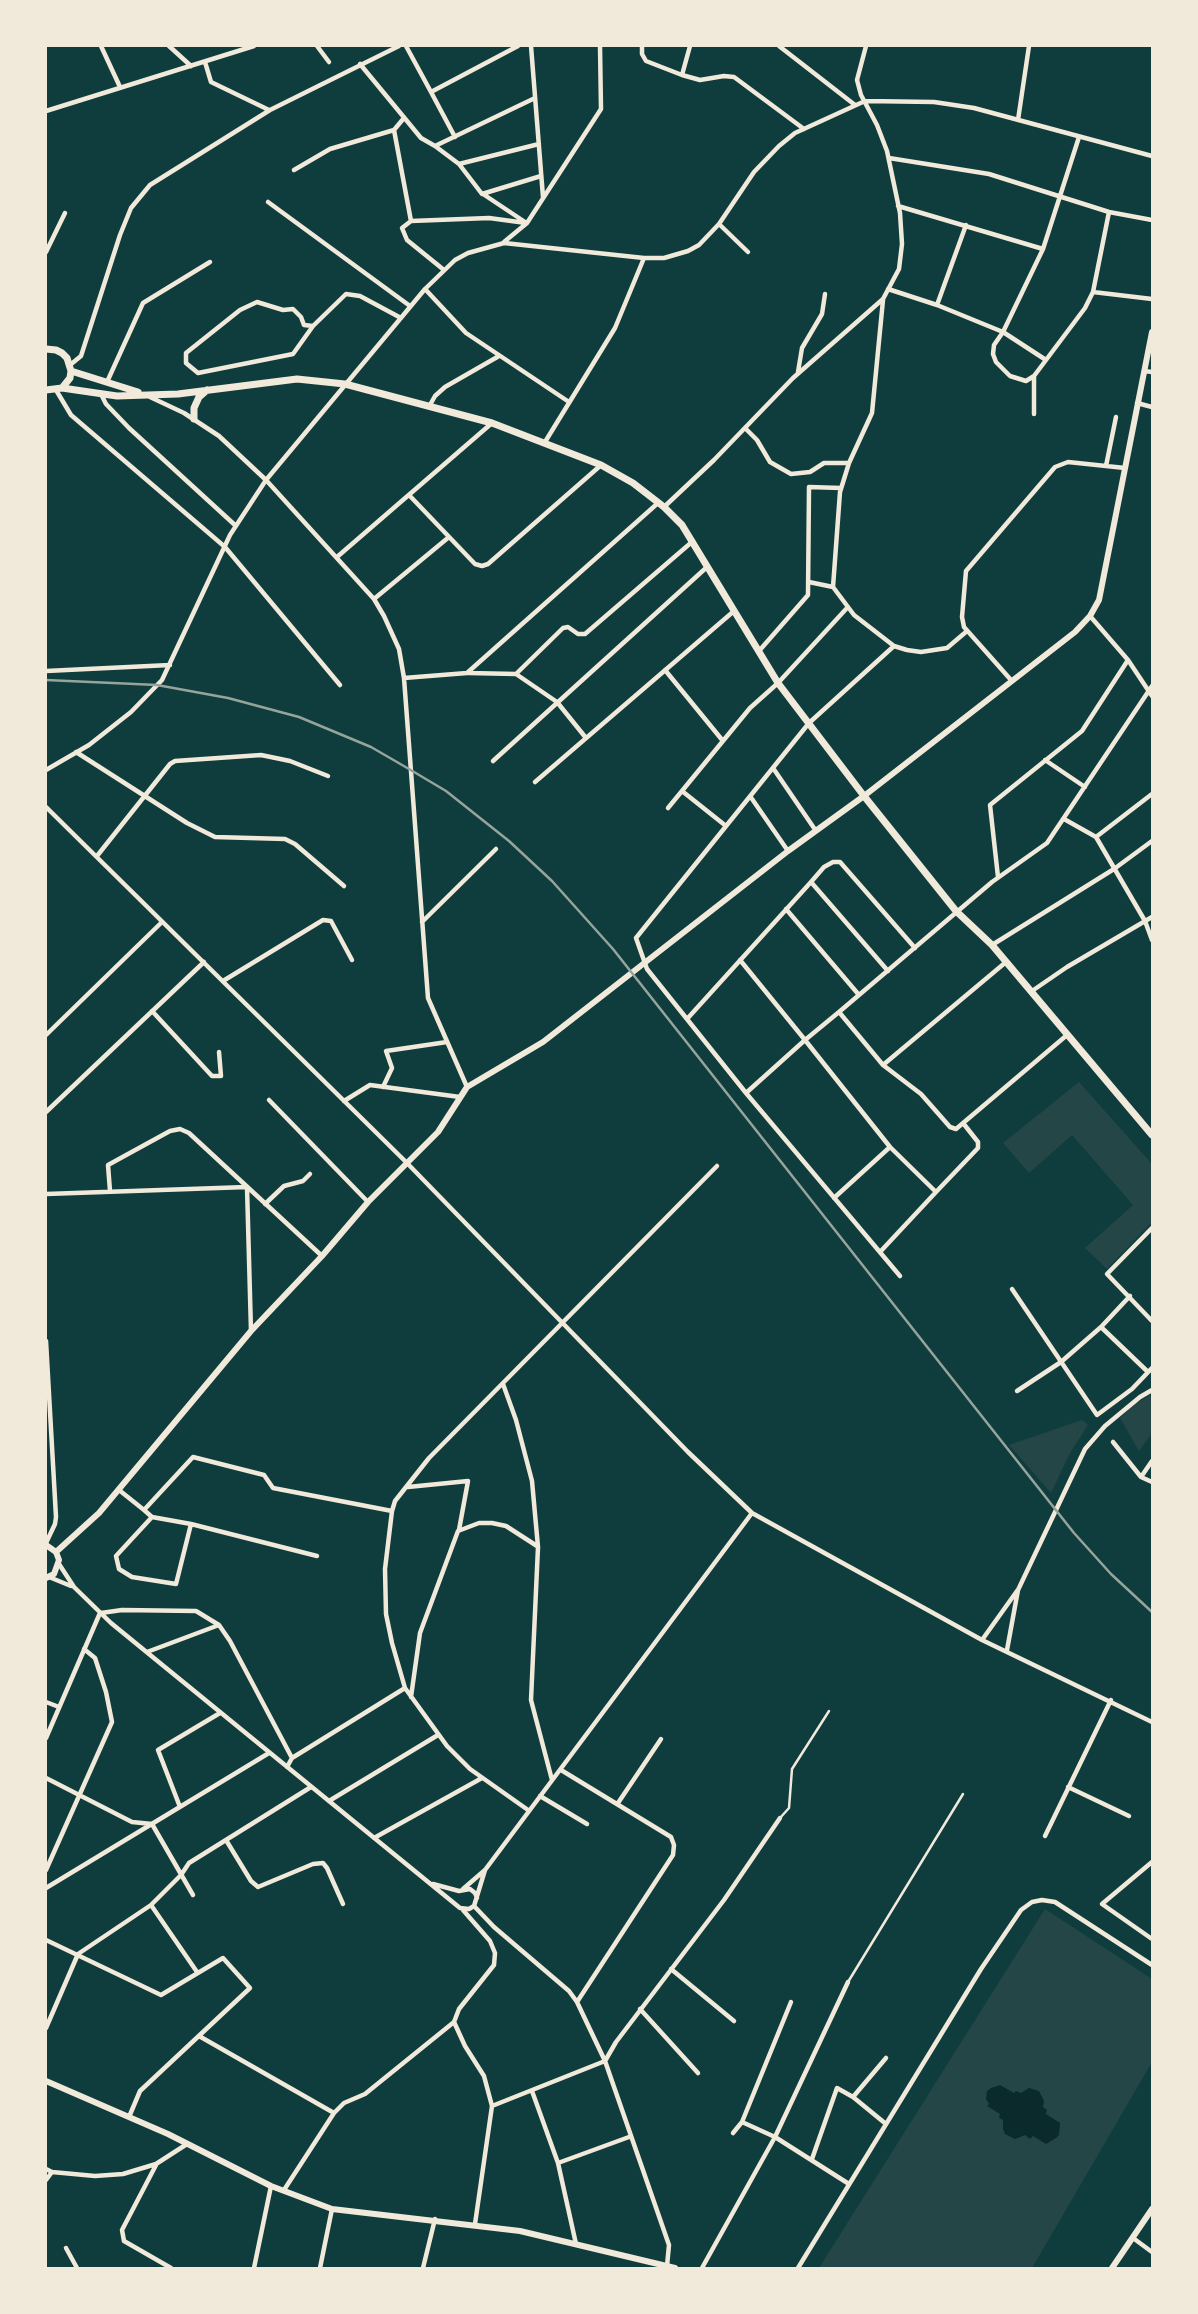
<!DOCTYPE html>
<html>
<head>
<meta charset="utf-8">
<style>
  body { margin:0 }
  #map { position:relative; width:1198px; height:2314px; overflow:hidden; background:#0f3d3e; font-family:Commissioner,sans-serif }
  canvas { display:block }
  .frame { position:absolute; inset:0; border:47px solid #f1e9da; pointer-events:none }
</style>
</head>
<body>
<div id="map">
<canvas width="1198" height="2314"></canvas>
<div class="frame"></div>
</div>
<script>
const ctx = document.querySelector('canvas').getContext('2d');
ctx.lineJoin = 'round';
function fill(path, color) { ctx.fillStyle = color; ctx.fill(path, 'evenodd'); }
const poly = rows => new Path2D(rows.map(r => 'M' + r).join(''));
function stroke(path, color, width, dash) { ctx.strokeStyle = color; ctx.lineWidth = width; ctx.lineCap = dash ? 'butt' : 'round'; ctx.setLineDash(dash || []); ctx.stroke(path); }
fill(poly([
  [1079,1082,1152,1164,1152,1222,1107,1269,1085,1248,1133,1205,1072,1135,1029,1173,1003,1143],
  [1150,1395,1152,1399,1152,1433,1139,1451,1120,1418,1135,1404],
  [1082,1420,1088,1425,1070,1453,1051,1493,1009,1445],
  [1045,1909,1152,1979,1152,2062,1032,2268,819,2268]
]), '#244646');
fill(poly([
  [1000,2085,1014,2093,1016,2091,1021,2093,1029,2088,1039,2091,1044,2101,1043,2107,1047,2110,1046,2114,1060,2123,1059,2135,1056,2138,1046,2144,1033,2136,1030,2139,1025,2135,1015,2139,1005,2134,1003,2129,1003,2120,999,2118,1000,2114,987,2106,989,2104,986,2099,987,2091,991,2088]
]), '#0a2a2b');
stroke(poly([
  [780,1818,789,1808,792,1769,829,1711],
  [848,1982,963,1794]
]), '#f1e9da', 2.5);
stroke(poly([
  [101,46,120,87],
  [169,46,191,66],
  [317,46,329,62],
  [406,46,431,92],
  [531,46,543,197],
  [642,46,642,54,646,61,682,75,700,80,724,76,734,77,804,129],
  [779,46,855,105],
  [205,62,211,82,269,110],
  [360,64,421,138,435,146,535,98],
  [682,75,690,46],
  [46,111,254,46],
  [404,118,394,130,411,221,489,218,526,223],
  [1018,120,1029,46],
  [455,137,431,92,518,46],
  [1079,137,1043,249,1003,332,994,345,993,354,996,362,1010,376,1026,381,1034,376,1085,308,1093,292,1109,212],
  [435,146,459,164,539,144],
  [889,158,989,174,1109,212,1152,220],
  [459,164,482,194,541,176],
  [294,170,330,149,394,130],
  [483,194,525,222],
  [268,202,410,306],
  [898,206,1043,249],
  [411,221,402,228,407,240,444,270],
  [719,224,748,252],
  [504,242,527,223,601,109,600,46],
  [46,252,65,213],
  [425,289,466,333,569,402],
  [888,289,937,305,1003,332,1046,360],
  [1093,292,1152,299],
  [883,300,872,413,849,463,840,492,833,587,854,615,894,646,907,650,921,652,947,648,967,631],
  [937,305,966,225],
  [313,326,293,354,198,373,186,363,186,353,240,310,257,302,283,310,293,309,301,317,304,325,313,326,346,294,360,296,401,318],
  [70,365,81,356,120,235,131,208,150,185,270,110,399,46],
  [1144,371,1152,372],
  [798,372,802,348,822,314,825,294],
  [1034,376,1034,414],
  [107,382,143,303,210,262],
  [56,390,71,415,225,547,340,685],
  [101,394,106,404,129,428,236,526],
  [150,397,184,413,219,436,266,480,374,599,384,616,399,649,404,678,428,998,467,1087],
  [1137,403,1152,407],
  [430,405,435,396,445,387,499,356],
  [745,428,757,440,770,462,791,474,810,472,824,463,849,463],
  [545,442,615,328,644,258],
  [1106,466,1116,417],
  [409,495,475,564,482,566,488,564,600,466],
  [664,507,714,460,793,378,883,299,899,269,902,244,900,213,887,151,877,125,861,95,857,80,866,46],
  [337,557,492,423],
  [809,582,833,587],
  [374,599,449,537],
  [1090,616,1128,660,1152,696],
  [894,646,809,723,636,938,647,969,746,1093,900,1276],
  [759,651,808,595,809,487,841,488],
  [665,670,723,741],
  [46,671,170,665],
  [468,673,516,674,557,702,586,738],
  [516,674,563,628,568,627,578,634,585,634,693,541],
  [404,678,467,673,658,503],
  [1011,680,964,627,962,617,966,571,1055,467,1068,462,1125,468],
  [76,752,187,823,215,837,285,839,295,844,344,886],
  [1045,760,1085,787],
  [493,761,707,567],
  [773,768,816,831],
  [46,770,89,745,131,712,162,680,230,535,266,480,425,289,455,260,468,253,504,243,644,258,664,258,688,251,699,245,719,224,754,172,779,146,795,133,865,101,934,102,974,108,1152,156],
  [535,782,734,611],
  [682,791,726,826],
  [750,796,788,851],
  [46,807,406,1162,688,1452,752,1513,982,1640,1152,1722],
  [668,808,750,708,778,683,847,608],
  [1064,819,1096,837,1152,794],
  [1096,837,1145,921,1152,940],
  [97,856,170,764,175,761,261,755,290,761,328,776],
  [998,877,990,805,1082,731,1128,660],
  [786,909,859,995],
  [422,922,496,849],
  [992,945,1114,869,1152,841],
  [740,960,805,1040,746,1093],
  [1006,962,883,1065,839,1012,992,882,1047,843,1152,686],
  [888,971,811,882,824,867,833,862,840,862,915,948],
  [223,981,323,920,331,921,352,960],
  [1032,991,1067,967,1152,917],
  [152,1011,212,1076,221,1076,219,1052],
  [687,1019,811,882],
  [46,1035,162,922],
  [883,1065,921,1094,950,1127,956,1129,1067,1035],
  [383,1087,392,1068,386,1051,447,1042],
  [269,1100,368,1202],
  [344,1101,370,1085,460,1097],
  [46,1112,204,962],
  [110,1191,108,1165,170,1131,180,1129,189,1133,322,1256],
  [936,1192,978,1148,978,1142,963,1123],
  [46,1194,247,1187,251,1331],
  [834,1198,890,1147,805,1040,839,1012],
  [265,1204,284,1186,303,1181,310,1174],
  [1152,1228,1107,1274,1152,1321],
  [880,1252,936,1192,890,1147],
  [1012,1289,1097,1415,1132,1389,1152,1368],
  [1101,1327,1148,1372],
  [46,1341,56,1517,55,1524,46,1543],
  [503,1384,516,1420,532,1481,538,1547,531,1700,552,1780],
  [1017,1391,1061,1362,1101,1327,1130,1296],
  [1113,1442,1141,1477,1152,1482],
  [1141,1477,1152,1461],
  [408,1487,468,1481,459,1530],
  [119,1490,144,1510,193,1457,264,1475,273,1488,392,1511],
  [144,1510,152,1517,191,1524,317,1556],
  [152,1517,116,1556,119,1569,132,1577,176,1584,191,1524],
  [59,1564,74,1587,111,1623,460,1908,469,1909,474,1906,485,1870],
  [49,1577,71,1586],
  [101,1613,122,1610,196,1611,219,1625],
  [982,1640,1017,1591],
  [1007,1650,1018,1590,1085,1449,1105,1426,1140,1397,1152,1390],
  [147,1652,219,1625,230,1641,292,1758,287,1767],
  [411,1697,420,1633,458,1531,479,1523,492,1523,506,1526,537,1546],
  [46,1702,59,1707],
  [46,1738,100,1613],
  [292,1758,405,1688],
  [561,1770,671,1837,674,1845,673,1855,577,2002],
  [46,1778,132,1822,152,1824,193,1895],
  [1068,1787,1129,1816],
  [540,1796,587,1824],
  [329,1801,438,1735],
  [618,1803,661,1739],
  [180,1807,158,1750,220,1713],
  [528,1810,470,1769,447,1746,405,1688,392,1643,386,1614,385,1569,392,1511,395,1501,429,1458,717,1166],
  [1045,1836,1111,1700],
  [374,1838,482,1778],
  [226,1840,251,1881,258,1887,313,1864,323,1863,327,1868,343,1904],
  [1152,1862,1102,1904,1152,1939],
  [46,1870,112,1722,106,1692,95,1658,84,1649],
  [433,1884,459,1891,470,1889,475,1893,477,1898],
  [46,1888,269,1753],
  [463,1889,485,1870,752,1513],
  [151,1905,197,1972],
  [474,1906,494,1927,569,1991,577,2002,605,2061,669,2245,667,2266],
  [46,1940,161,1995,223,1958,250,1988,140,2091,129,2117],
  [671,1969,734,2021],
  [640,2009,698,2073],
  [454,2022,465,2046,484,2076,492,2106,475,2224],
  [46,2028,78,1954,151,1905,181,1875,189,1863,311,1787],
  [199,2036,334,2113,344,2103,365,2094,454,2022,459,2009,494,1965,495,1953,490,1941,463,1910],
  [532,2091,558,2163,576,2244],
  [853,2097,886,2058],
  [492,2106,605,2061,616,2042,724,1900,780,1818],
  [742,2122,775,2137,849,2184],
  [733,2133,742,2122,791,2002],
  [812,2159,837,2088,853,2097,886,2124],
  [558,2163,629,2137],
  [156,2165,122,2230,124,2241,171,2268],
  [46,2169,52,2172,46,2180],
  [52,2172,95,2176,123,2174,156,2164,187,2144],
  [284,2190,334,2113],
  [1133,2238,1152,2252],
  [66,2248,77,2268],
  [254,2268,271,2186],
  [320,2268,332,2209],
  [423,2268,435,2219],
  [702,2268,775,2137,848,1982],
  [798,2268,981,1969,1021,1910,1032,1902,1042,1900,1055,1902,1152,1965]
]), '#f1e9da', 4.5);
stroke(poly([
  [46,1545,56,1552,59,1560,54,1574,46,1578],
  [56,1552,99,1513,251,1331,322,1256,368,1202,438,1132,467,1087,543,1042,788,851,864,796,1075,632,1090,616,1099,600,1152,332],
  [46,2081,168,2134,271,2186,332,2209,520,2231,675,2268],
  [1112,2268,1152,2209]
]), '#f1e9da', 6);
stroke(poly([
  [46,349,56,350,62,353,67,358,71,371,70,378,62,388,46,390],
  [71,371,138,392],
  [62,388,117,396,178,394,297,379,345,384,492,423,601,465,633,483,664,507,682,525,778,683,864,796,956,911,992,945,1152,1135],
  [194,419,194,408,199,397,207,390]
]), '#f1e9da', 7);
stroke(poly([
  [46,680,157,685,228,698,299,717,371,747,409,769,446,791,509,841,552,881,613,949,1074,1533,1111,1574,1152,1612]
]), '#97a49c', 2.5);
</script>
</body>
</html>
